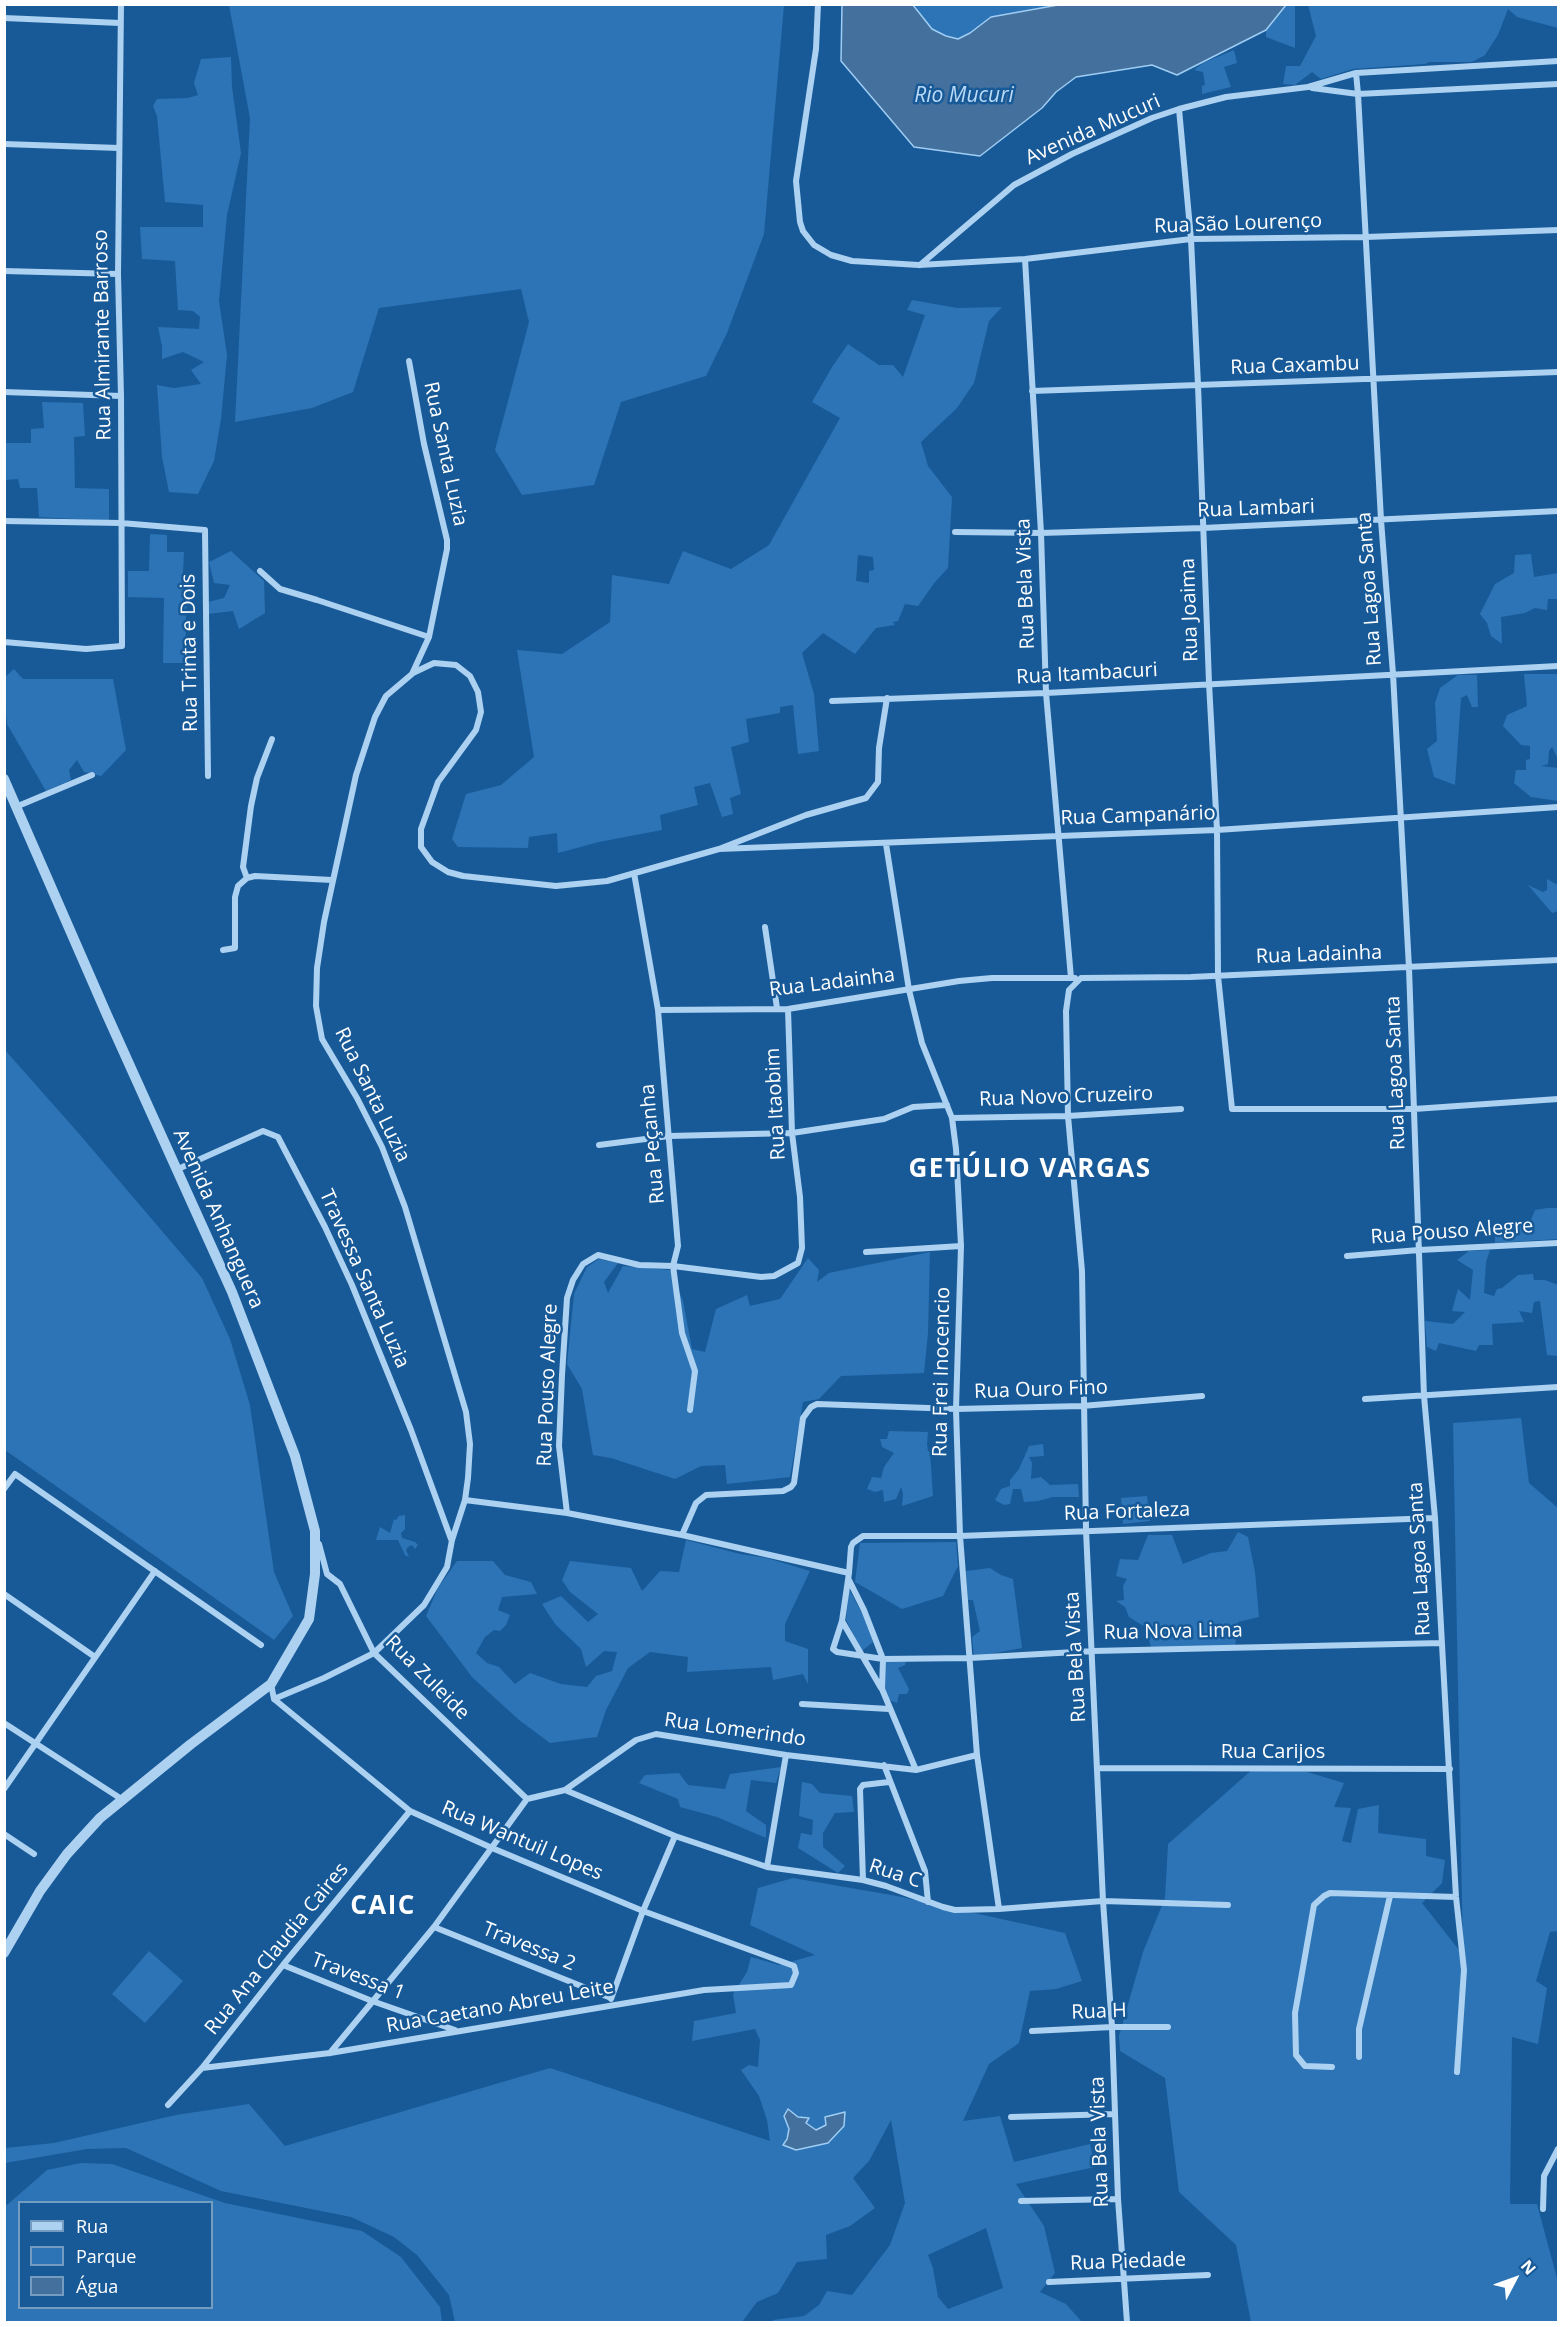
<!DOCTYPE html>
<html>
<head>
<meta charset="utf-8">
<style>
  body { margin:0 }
  #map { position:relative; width:1563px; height:2327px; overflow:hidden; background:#185a98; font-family:"Open Sans",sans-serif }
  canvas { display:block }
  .frame { position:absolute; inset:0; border:6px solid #fff; pointer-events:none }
  .legend { position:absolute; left:18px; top:2201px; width:195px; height:108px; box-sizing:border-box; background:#185a98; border:2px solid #749cc1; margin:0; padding:8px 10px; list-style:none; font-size:18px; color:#fff }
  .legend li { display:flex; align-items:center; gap:12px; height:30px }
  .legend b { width:30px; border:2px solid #749cc1 }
  .north { position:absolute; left:1485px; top:2249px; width:60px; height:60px; -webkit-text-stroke:4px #185a98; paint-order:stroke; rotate:49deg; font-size:16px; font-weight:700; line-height:24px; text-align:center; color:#fff }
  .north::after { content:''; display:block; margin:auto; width:21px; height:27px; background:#fff; clip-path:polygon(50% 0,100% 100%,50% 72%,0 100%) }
</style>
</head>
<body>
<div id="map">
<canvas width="1563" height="2327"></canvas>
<div class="frame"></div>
<ul class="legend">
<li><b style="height:8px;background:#acd1f1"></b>Rua</li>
<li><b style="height:16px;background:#2c74b6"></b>Parque</li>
<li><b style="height:16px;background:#43709d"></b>Água</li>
</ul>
<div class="north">N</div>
</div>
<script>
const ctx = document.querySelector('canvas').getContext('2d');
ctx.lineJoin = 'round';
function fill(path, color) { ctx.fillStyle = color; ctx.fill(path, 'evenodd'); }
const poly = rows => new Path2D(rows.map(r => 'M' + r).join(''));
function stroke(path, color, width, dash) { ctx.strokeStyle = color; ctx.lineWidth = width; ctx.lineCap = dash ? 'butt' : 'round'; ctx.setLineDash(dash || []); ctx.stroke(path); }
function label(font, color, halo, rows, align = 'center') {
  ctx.font = font + ' "Open Sans",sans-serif'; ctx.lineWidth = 5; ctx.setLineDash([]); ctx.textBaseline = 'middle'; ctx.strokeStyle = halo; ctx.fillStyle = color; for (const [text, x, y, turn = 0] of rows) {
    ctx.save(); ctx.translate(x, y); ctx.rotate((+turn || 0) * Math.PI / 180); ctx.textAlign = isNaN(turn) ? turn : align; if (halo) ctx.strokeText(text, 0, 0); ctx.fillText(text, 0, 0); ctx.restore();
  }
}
fill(poly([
  [1286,4,1295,5,1295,48,1266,37,1266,30],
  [229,5,784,5,764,234,727,333,706,376,621,402,594,485,522,495,495,450,529,322,521,289,379,308,353,392,312,408,235,422,250,118],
  [915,5,1058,5,991,17,970,33,958,39,946,36,932,29,922,19],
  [1308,5,1558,5,1558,28,1517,17,1508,9,1498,35,1485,55,1472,62,1429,62,1425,64,1353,69,1321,79,1312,72,1295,85,1283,84,1286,66,1300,66,1316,36],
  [1234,50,1237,63,1224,67,1231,87,1202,94,1202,86,1205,85,1203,72,1194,70,1203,63],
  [231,57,232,87,241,153,227,215,219,301,227,355,221,419,214,461,198,494,169,492,162,457,157,385,174,388,201,384,191,370,204,362,183,352,162,359,162,346,158,327,199,329,200,317,193,311,178,310,175,261,142,259,140,227,203,227,203,205,165,202,157,116,153,106,157,99,188,98,198,95,194,83,201,59],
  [912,300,957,308,1002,307,989,321,974,383,957,408,921,442,928,466,952,497,948,568,935,582,918,606,905,604,898,621,893,622,895,625,876,628,855,654,823,633,802,653,814,694,819,751,798,754,793,705,780,707,780,713,746,719,749,742,731,747,741,794,730,798,733,814,722,817,710,783,694,787,698,805,660,815,662,830,599,842,558,853,557,833,529,837,528,848,458,847,452,839,466,794,501,785,534,757,517,650,562,654,610,622,612,575,669,584,683,551,731,569,769,545,840,418,812,402,832,367,848,344,879,365,893,365,903,377,925,315,907,310],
  [858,555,873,557,874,570,869,571,869,583,856,581],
  [42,402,83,403,85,436,74,437,75,488,109,489,109,521,39,517,37,488,20,488,18,479,5,480,4,443,31,443,31,429,44,428],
  [150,534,167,535,167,552,184,552,183,573,187,580,185,663,163,663,164,598,128,597,128,571,149,571],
  [231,551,264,581,265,613,239,629,233,611,208,614,208,602,224,598,230,585,214,583,209,562],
  [1531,554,1534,577,1558,573,1558,599,1548,599,1547,610,1535,608,1525,613,1501,617,1502,644,1491,636,1487,623,1480,614,1495,584,1514,573,1515,555],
  [14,669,23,679,113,679,126,750,101,776,84,772,77,760,69,770,71,780,46,791,7,724,4,678],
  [1524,674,1558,674,1558,759,1552,747,1549,751,1548,764,1541,766,1558,768,1558,801,1531,797,1514,783,1516,770,1526,770,1526,760,1530,759,1530,746,1521,745,1503,726,1507,715,1527,706],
  [1458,675,1477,675,1478,707,1472,707,1467,695,1461,698,1455,785,1434,777,1427,749,1437,741,1435,703,1440,688],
  [1547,879,1558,885,1558,911,1552,913,1528,885,1543,892,1547,890],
  [5,1050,81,1136,202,1278,230,1339,250,1405,274,1572,293,1616,274,1640,5,1450],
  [1547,1208,1558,1208,1558,1239,1495,1243,1495,1232,1510,1224,1531,1220,1535,1210],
  [1490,1250,1486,1262,1484,1293,1494,1296,1497,1289,1502,1288,1518,1275,1533,1274,1534,1280,1545,1280,1558,1285,1558,1356,1547,1355,1540,1301,1534,1302,1532,1313,1519,1311,1524,1322,1492,1324,1493,1345,1479,1345,1476,1351,1439,1343,1436,1351,1427,1347,1425,1321,1453,1324,1465,1312,1452,1311,1458,1289,1470,1300,1473,1270,1457,1260,1469,1251],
  [930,1252,928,1333,924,1373,841,1376,819,1399,803,1402,790,1477,727,1484,725,1465,701,1466,675,1479,611,1458,593,1455,582,1389,567,1364,574,1294,587,1267,599,1259,618,1263,604,1282,608,1293,623,1266,670,1270,683,1301,692,1349,705,1352,716,1309,747,1295,750,1306,780,1299,808,1258,819,1270,817,1282,829,1273],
  [1521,1418,1529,1483,1558,1508,1558,1931,1550,1932,1536,1981,1547,1988,1538,2044,1512,2037,1510,2204,1537,2204,1558,2282,1558,2322,1251,2322,1236,2245,1179,2192,1165,2078,1120,2051,1119,2036,1143,1952,1165,1898,1168,1844,1254,1768,1307,1772,1344,1783,1334,1807,1351,1808,1342,1841,1351,1843,1358,1809,1379,1805,1378,1833,1426,1839,1426,1856,1445,1860,1442,1883,1422,1903,1463,1955,1453,1423],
  [889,1431,928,1432,927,1444,928,1451,930,1452,933,1496,902,1506,903,1494,901,1487,896,1499,884,1502,883,1490,875,1492,867,1489,872,1477,881,1478,884,1467,894,1453,882,1447,880,1439,887,1439],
  [1043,1444,1044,1456,1029,1457,1032,1463,1031,1479,1041,1477,1050,1485,1078,1484,1079,1497,1053,1497,1038,1501,1024,1502,1021,1489,1013,1489,1010,1504,1004,1505,995,1500,1001,1489,1010,1486,1010,1480,1019,1469,1029,1446],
  [1147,1496,1150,1521,1123,1524,1121,1498],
  [405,1515,405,1529,401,1533,402,1538,415,1542,418,1545,415,1549,412,1545,408,1547,406,1550,409,1557,405,1555,398,1540,376,1540,380,1527,390,1533,394,1519,396,1520,399,1516],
  [1238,1532,1248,1537,1255,1572,1259,1617,1238,1622,1235,1648,1151,1647,1145,1627,1129,1617,1125,1607,1116,1601,1124,1600,1123,1586,1127,1579,1116,1576,1120,1559,1138,1560,1148,1535,1172,1535,1183,1564,1211,1553,1227,1551],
  [686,1540,740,1554,767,1558,810,1571,785,1624,785,1641,808,1649,808,1684,803,1674,773,1680,771,1667,687,1672,688,1657,650,1652,628,1668,606,1710,597,1737,550,1743,519,1720,472,1677,426,1616,438,1588,457,1561,493,1561,505,1575,531,1582,537,1594,502,1597,498,1610,510,1615,506,1625,500,1631,494,1630,485,1637,476,1653,487,1663,499,1667,515,1684,530,1673,561,1684,587,1687,596,1676,612,1671,617,1652,604,1651,586,1667,581,1649,555,1624,542,1604,561,1596,588,1622,598,1614,570,1592,562,1580,570,1561,631,1568,642,1591,660,1571,679,1572],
  [956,1542,958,1566,943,1596,902,1609,855,1582,860,1543],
  [990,1568,1001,1575,1013,1579,1022,1648,974,1657,972,1637,980,1631,973,1600,968,1600,966,1571],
  [849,1589,862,1613,873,1642,862,1651,846,1620],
  [886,1661,906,1661,905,1665,898,1668,909,1689,907,1694,899,1694,897,1703,889,1700,882,1689],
  [781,1767,776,1783,751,1780,746,1811,766,1825,766,1838,717,1817,680,1807,678,1799,639,1783,645,1775,679,1773,688,1785,725,1789,730,1774],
  [802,1782,812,1784,820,1793,852,1796,854,1812,835,1813,823,1833,823,1847,845,1866,838,1873,798,1848,801,1833,812,1835,813,1820,799,1816],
  [793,1878,897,1896,1065,1933,1082,1981,1056,1989,1030,1991,1019,2043,989,2064,963,2121,1000,2116,1014,2162,1090,2144,1095,2167,1016,2184,1044,2226,1055,2273,1040,2292,1066,2304,1082,2322,772,2322,773,2320,804,2316,819,2305,827,2291,852,2295,890,2245,905,2203,891,2120,869,2161,853,2178,875,2208,850,2226,826,2235,827,2259,797,2262,778,2293,757,2302,742,2322,455,2322,449,2295,417,2255,394,2237,351,2217,221,2191,126,2148,87,2149,5,2163,5,2148,54,2143,176,2115,249,2104,285,2146,550,2068,770,2141,767,2120,759,2096,741,2070,749,2065,758,2067,760,2040,755,2029,692,2041,694,2021,736,2013,733,1994,747,1972,751,1957,779,1965,815,1955,750,1925,758,1888],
  [784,2116,808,2119,806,2123,817,2130,826,2125,796,2150,783,2145,789,2130],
  [986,2228,1003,2288,948,2309,938,2297,933,2268,928,2255],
  [149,1951,183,1981,145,2023,112,1994],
  [81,2163,112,2164,225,2203,362,2231,401,2257,440,2307,442,2322,5,2322,5,2203,7,2205,47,2170],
  [20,2202,212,2202,212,2308,20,2308]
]), '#2c74b6');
const water = poly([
  [842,5,913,5,932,29,946,36,958,39,970,33,991,17,1058,5,1286,5,1266,30,1177,75,1152,65,1076,77,1056,92,1042,108,980,156,914,147,841,61,842,5],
  [788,2109,798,2117,809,2118,806,2123,816,2130,826,2125,825,2117,845,2112,844,2126,828,2143,796,2150,783,2145,787,2139,789,2129,784,2116,788,2109]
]);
fill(water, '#43709d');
stroke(water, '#9fcdf3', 1.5);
stroke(poly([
  [818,4,816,49,796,181,800,222,803,231,814,245,831,255,852,261,919,265,1025,259,1191,239,1366,237,1558,230],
  [4,18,120,23],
  [1356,73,1358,94,1381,520,1393,674,1409,968,1424,1396,1435,1518,1456,1897,1464,1970,1457,2072],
  [1312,88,1358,94,1558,84],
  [1179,109,1191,239,1198,385,1209,683,1217,830,1218,976,1232,1109,1414,1109,1558,1099],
  [4,144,119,148],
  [1025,259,1041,533,1046,693,1071,978],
  [920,265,1014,185,1072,154,1152,118,1179,109,1226,97,1308,87,1356,73,1558,61],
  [4,271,118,274],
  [1032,391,1558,372],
  [4,392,121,396],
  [4,521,121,523,205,530,208,776],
  [955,532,1041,533,1203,528,1558,511],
  [260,571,280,589,317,600,429,637],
  [4,642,86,649,122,646,121,396,118,274,121,4],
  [413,673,434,663,456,665,470,676,478,692,481,712,476,730,438,782,421,829,421,847,432,862,448,872,463,876,556,886,607,881,719,849,806,815,866,798,878,782,879,748,887,698],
  [832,701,1046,693,1558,666],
  [18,806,92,775],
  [886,844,909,990,922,1043,952,1118,956,1149,961,1246,956,1409,960,1536,977,1755,999,1909],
  [719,849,1217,830,1558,807],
  [634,873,658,1010,678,1246,673,1266,682,1333,695,1371,690,1410],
  [247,878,243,867,251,806,257,778,272,739],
  [765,927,777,1008],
  [223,950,235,948,235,897,238,886,247,878,255,876,332,880],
  [658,1010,788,1009,959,981,992,978,1075,978],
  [952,1118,1068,1116,1181,1109],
  [599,1145,669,1136,792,1133,884,1119,913,1107,947,1105],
  [178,1169,263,1131,278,1137,325,1227,352,1285,411,1430,451,1539],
  [866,1252,961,1246],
  [1347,1256,1419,1250,1558,1243],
  [1365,1399,1558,1387],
  [4,1489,15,1474,261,1645],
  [465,1500,567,1513,682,1535,849,1573],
  [567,1513,559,1446,562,1375,567,1298,573,1280,583,1264,598,1255,639,1265,673,1266,761,1277,774,1276,798,1263,802,1248,800,1197,792,1133,788,1009],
  [1435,1518,960,1536,863,1536,853,1543,851,1547,849,1573,842,1621,833,1649,837,1652,883,1659,970,1658,1093,1651,1442,1643],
  [682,1535,696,1503,706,1495,783,1491,791,1487,794,1483,803,1418,811,1407,817,1404,956,1409,1082,1406,1202,1396],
  [319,1544,327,1574,340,1584,374,1653,527,1799],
  [849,1580,864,1610,883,1659,882,1689,916,1770],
  [4,1594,95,1657],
  [842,1621,881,1688],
  [274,1699,324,1678,374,1653,424,1605,447,1567,452,1540,465,1500,468,1478,470,1444,466,1412,405,1207,382,1147,357,1098,322,1039,316,1006,317,968,324,922,356,775,375,717,386,696,412,674,429,637,447,549,447,540,424,444,409,361],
  [802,1704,889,1709],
  [4,1723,123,1800],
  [884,1765,925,1871,928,1902],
  [1097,1768,1450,1769],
  [4,1789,155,1571],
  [565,1790,675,1836,767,1867,863,1880,886,1886,943,1907,955,1910,999,1909,1103,1901,1228,1905],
  [527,1799,565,1790,636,1740,656,1734,786,1755,916,1770,977,1755],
  [4,1834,34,1854],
  [767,1867,786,1755],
  [863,1880,860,1789,863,1785,889,1782],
  [434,1927,611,1998],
  [283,1965,372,2001,455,2030],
  [611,1999,643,1911,675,1836],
  [1032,2031,1112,2027,1168,2027],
  [330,2053,434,1927,527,1799],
  [1359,2057,1359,2029,1390,1896],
  [1332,2067,1305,2066,1296,2055,1295,2013,1314,1905,1324,1896,1330,1893,1456,1897],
  [202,2068,330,2053,704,1990,791,1985,796,1973,794,1966,783,1962,643,1911,492,1848,410,1811,274,1699,271,1684],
  [168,2105,202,2068,283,1965,410,1811],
  [1011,2117,1114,2114],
  [1021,2201,1118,2199],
  [1543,2209,1544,2176,1558,2149],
  [1049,2282,1208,2275],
  [1127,2322,1118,2199,1112,2027,1103,1901,1086,1530,1082,1271,1068,1116,1066,1011,1069,990,1081,978,1191,977,1558,960]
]), '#acd1f1', 6);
stroke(poly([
  [4,779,107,1015,232,1292,295,1456,315,1531,315,1574,309,1619,271,1684,191,1744,100,1818,67,1854,40,1891,4,1953]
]), '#acd1f1', 10);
label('20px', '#fff', '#185a98', [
  ["Avenida Mucuri",1093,130,-24],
  ["Rua São Lourenço",1238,224,-2],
  ["Rua Almirante Barroso",103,335,-91],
  ["Rua Caxambu",1295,366,-2],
  ["Rua Santa Luzia",445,454,78],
  ["Rua Lambari",1256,509,-2],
  ["Rua Bela Vista",1026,584,-92],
  ["Rua Lagoa Santa",1370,589,-94],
  ["Rua Joaima",1190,610,-92],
  ["Rua Trinta e Dois",190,653,-91],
  ["Rua Itambacuri",1087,674,-3],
  ["Rua Campanário",1138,816,-2],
  ["Rua Ladainha",1319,955,-2],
  ["Rua Ladainha",832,983,-7],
  ["Rua Lagoa Santa",1396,1073,-92],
  ["Rua Santa Luzia",372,1095,64],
  ["Rua Novo Cruzeiro",1066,1097,-2],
  ["Rua Itaobim",776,1104,-93],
  ["Rua Peçanha",653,1144,-95],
  ["Avenida Anhanguera",218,1219,66],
  ["Rua Pouso Alegre",1452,1232,-4],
  ["Travessa Santa Luzia",364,1279,66],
  ["Rua Frei Inocencio",942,1372,-89],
  ["Rua Pouso Alegre",548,1385,-88],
  ["Rua Ouro Fino",1041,1390,-2],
  ["Rua Fortaleza",1127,1512,-2],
  ["Rua Lagoa Santa",1420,1559,-93],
  ["Rua Nova Lima",1173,1632,-1],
  ["Rua Bela Vista",1076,1657,-93],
  ["Rua Zuleide",427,1678,45],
  ["Rua Lomerindo",735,1730,8],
  ["Rua Carijos",1273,1752],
  ["Rua Wantuil Lopes",522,1841,23],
  ["Rua C",895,1874,18],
  ["Travessa 2",529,1947,22],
  ["Rua Ana Claudia Caires",277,1949,-51],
  ["Travessa 1",358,1977,21],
  ["Rua Caetano Abreu Leite",500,2007,-10],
  ["Rua H",1099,2012,-2],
  ["Rua Bela Vista",1100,2142,-92],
  ["Rua Piedade",1128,2262,-2]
]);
label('italic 21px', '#b9daf8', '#185a98', [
  ["Rio Mucuri",964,96]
]);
ctx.letterSpacing = '1.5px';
label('bold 26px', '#fff', '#185a98', [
  ["GETÚLIO VARGAS",1030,1170],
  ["CAIC",383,1907]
]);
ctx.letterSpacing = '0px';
</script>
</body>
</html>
